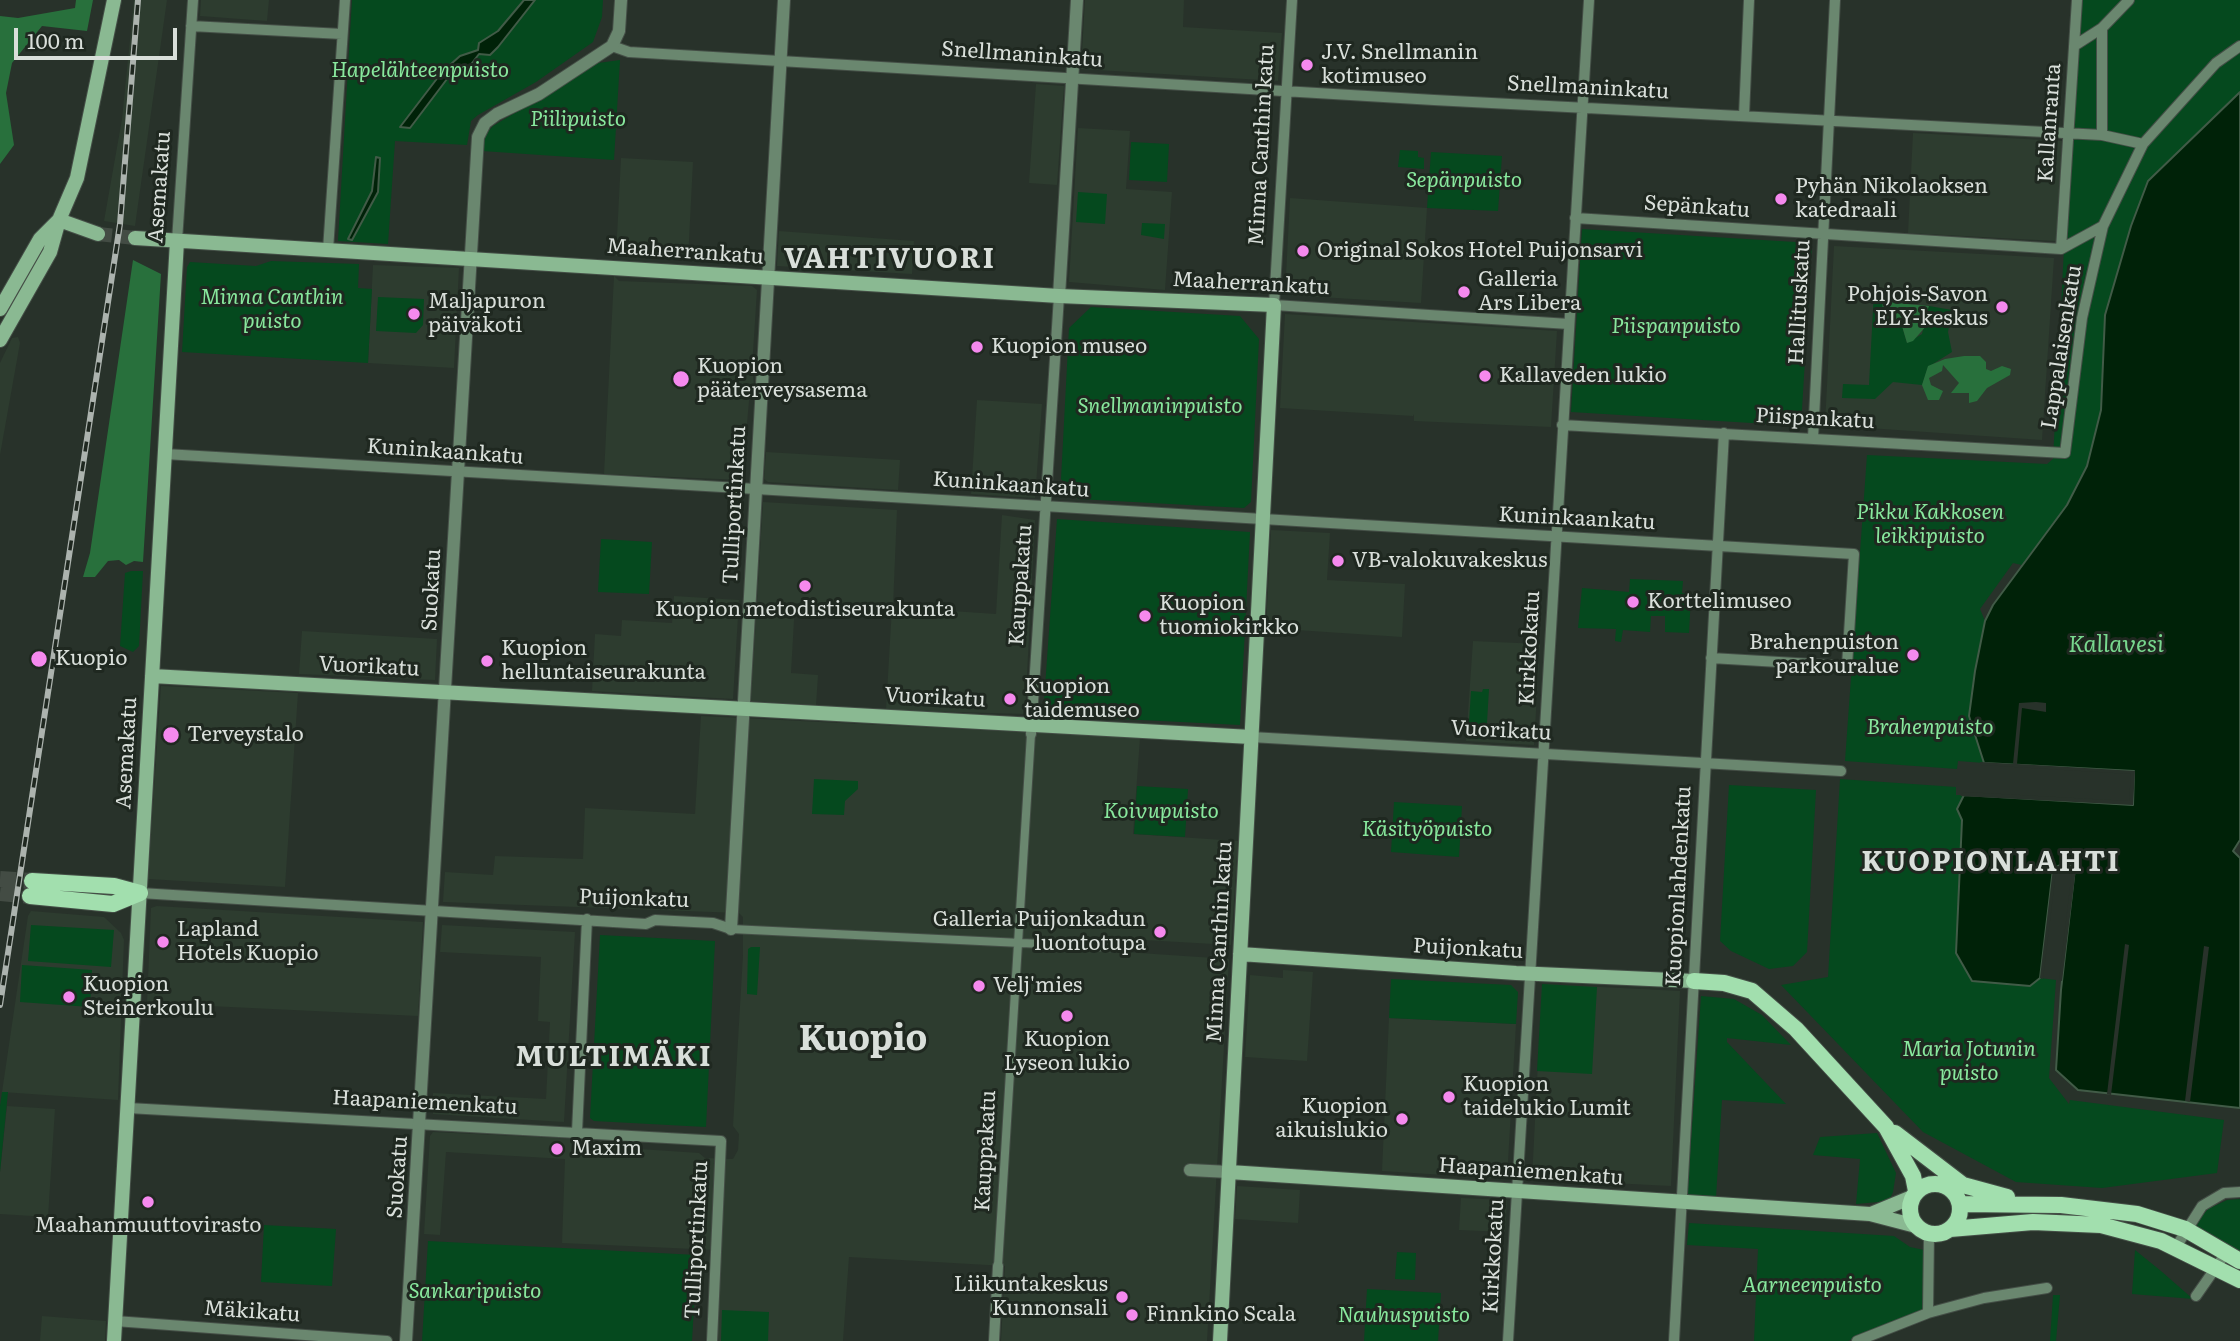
<!DOCTYPE html>
<html>
<head>
<meta charset="utf-8">
<style>
  body { margin:0 }
  #map { position:relative; width:2240px; height:1341px; overflow:hidden; background:#28322a; font-family:Literata,serif }
  canvas { display:block }
  .scale { position:absolute; left:14px; top:28px; width:163px; height:32px; box-sizing:border-box; border:4px solid #d9dfda; border-top:0; padding-left:9px; font-size:21px; line-height:24px; white-space:nowrap; color:#d9dfda; -webkit-text-stroke:5px #1f2820; paint-order:stroke }
</style>
</head>
<body>
<div id="map">
<canvas width="2240" height="1341"></canvas>
<div class="scale">100 m</div>
</div>
<script>
const ctx = document.querySelector('canvas').getContext('2d');
ctx.lineJoin = 'round';
function fill(path, color) { ctx.fillStyle = color; ctx.fill(path, 'evenodd'); }
const poly = rows => new Path2D(rows.map(r => 'M' + r).join(''));
function stroke(path, color, width, dash) { ctx.strokeStyle = color; ctx.lineWidth = width; ctx.lineCap = dash ? 'butt' : 'round'; ctx.setLineDash(dash || []); ctx.stroke(path); }
function label(font, color, halo, rows, align = 'center') {
  ctx.font = font + ' Literata,serif'; ctx.lineWidth = 6; ctx.setLineDash([]); ctx.textBaseline = 'middle'; ctx.strokeStyle = halo; ctx.fillStyle = color; for (const [text, x, y, turn = 0] of rows) {
    ctx.save(); ctx.translate(x, y); ctx.rotate((+turn || 0) * Math.PI / 180); ctx.textAlign = isNaN(turn) ? turn : align; if (halo) ctx.strokeText(text, 0, 0); ctx.fillText(text, 0, 0); ctx.restore();
  }
}
fill(poly([
  [134,0,167,0,135,226,104,221,122,119],
  [201,0,269,0,267,21,200,16],
  [1085,0,1184,0,1183,27,1282,33,1278,81,1081,69],
  [1036,84,1064,86,1057,185,1029,183],
  [1078,128,1130,131,1126,189,1172,192,1165,290,1069,282],
  [1913,133,2062,141,2056,241,1908,233],
  [621,158,693,162,688,260,616,256],
  [1290,198,1427,208,1421,303,1285,295],
  [779,231,914,241,912,274,777,266],
  [1834,246,2054,258,2042,440,1825,425],
  [373,265,459,268,454,368,368,363],
  [614,276,619,281,752,286,757,290,752,368,754,385,749,401,742,480,604,474],
  [1285,314,1557,331,1551,427,1414,421,1414,414,1413,416,1280,408],
  [18,337,20,343,0,455,0,363,12,338],
  [977,400,1042,404,1035,498,971,494],
  [766,452,900,460,898,490,768,482,764,479],
  [763,502,897,510,893,607,996,614,1002,515,1035,520,1025,714,886,710,892,607,795,603,791,673,818,675,816,705,751,701],
  [1271,530,1330,533,1327,580,1405,584,1402,637,1266,628],
  [674,596,739,600,733,699,592,691,595,634,621,636,622,620,672,623],
  [302,631,437,639,435,680,299,674],
  [1473,641,1540,644,1534,745,1466,741],
  [161,686,298,693,285,887,148,879],
  [701,716,1140,738,1133,834,1238,841,1231,945,1126,939,1125,952,1229,959,1207,1341,1001,1341,1005,1266,849,1257,843,1341,712,1341,716,1250,562,1243,565,1159,446,1152,440,1235,424,1234,430,1136,433,1132,559,1138,609,1142,624,1148,699,1153,705,1158,733,1159,738,1150,739,1134,733,1126,743,955,743,917,739,913,443,902,445,872,493,875,495,856,583,859,585,808,695,814],
  [157,906,423,922,418,1016,147,1003,151,908],
  [31,911,104,917,121,933,124,940,118,1100,2,1092,28,916],
  [442,925,575,932,564,1122,433,1114,433,1093,546,1099,550,1022,538,1021,541,957,440,952],
  [1283,970,1313,972,1307,1061,1245,1057,1250,975,1283,978],
  [1542,984,1680,991,1671,1186,1532,1179],
  [1389,1018,1516,1024,1507,1179,1382,1171],
  [7,1106,55,1109,48,1217,0,1214,0,1172],
  [1237,1186,1300,1190,1298,1223,1235,1219],
  [1461,1198,1507,1200,1505,1232,1459,1230],
  [42,1316,106,1321,105,1341,40,1341]
]), '#2d3c2f');
fill(poly([
  [352,0,603,0,602,17,593,42,536,82,478,115,471,121,467,145,395,141,388,244,338,241],
  [2077,0,2240,0,2240,195,2104,347,2101,410,2087,466,2067,505,2022,565,2013,563,1980,609,1985,621,1969,716,1984,763,1958,761,1957,769,1845,761,1867,455,2047,464,2053,459],
  [620,60,614,160,482,151,483,137,493,126,598,63],
  [1131,142,1169,144,1167,182,1129,180],
  [1400,150,1418,151,1418,157,1424,158,1424,169,1398,167],
  [1431,152,1502,156,1498,211,1427,208],
  [1078,192,1107,194,1105,224,1076,222],
  [1142,223,1165,224,1164,239,1141,235],
  [1582,229,1812,243,1801,426,1571,412],
  [271,261,359,264,358,288,372,289,368,363,182,352,187,267,190,262,256,266],
  [1874,291,1883,295,1882,320,1902,326,1907,343,1922,334,1929,306,1952,310,1948,332,1952,352,1928,367,1922,385,1893,382,1875,399,1842,398,1843,384,1869,385],
  [378,297,424,299,423,325,416,333,376,331],
  [1091,307,1240,316,1259,339,1251,502,1244,508,1078,499,1061,479,1069,328],
  [1057,519,1250,532,1240,725,1043,715],
  [601,539,652,542,649,594,598,592],
  [131,571,143,571,139,646,133,652,120,646,125,573],
  [1630,579,1683,581,1682,593,1691,595,1689,633,1665,632,1665,616,1651,616,1650,632,1623,630,1621,642,1615,641,1616,629,1578,628,1582,588,1629,592],
  [1483,689,1489,689,1486,739,1468,738,1471,691,1482,692],
  [814,779,858,781,858,789,845,801,844,815,812,814],
  [1840,779,1956,787,1956,795,1964,795,1957,809,2030,986,2040,978,2056,980,2049,1078,2069,1104,2070,1100,2224,1120,2217,1173,2102,1188,2016,1182,1923,1132,1781,985,1828,977],
  [1729,785,1816,790,1807,952,1793,966,1769,969,1731,951,1720,941],
  [1137,786,1188,789,1185,837,1134,834],
  [1394,802,1462,806,1459,857,1391,852],
  [31,925,114,930,111,967,28,961],
  [600,935,715,941,706,1127,594,1121,590,1118],
  [751,947,760,947,757,995,747,994,748,949],
  [22,965,92,970,90,1007,20,1002],
  [1391,979,1511,985,1518,992,1516,1024,1389,1018],
  [1542,984,1597,987,1592,1074,1537,1071],
  [1701,996,1734,999,1762,1015,1791,1045,1727,1038,1727,1042,1786,1104,1722,1100,1716,1197,1687,1200],
  [2,1092,8,1092,0,1172,0,1106],
  [1877,1133,1896,1173,1893,1192,1889,1201,1856,1204,1860,1159,1813,1155,1820,1137],
  [2240,1199,2240,1253,2192,1227,2208,1209,2227,1200],
  [1689,1223,1894,1236,1910,1247,1929,1251,1928,1313,1888,1328,1880,1326,1848,1341,1754,1341,1758,1249,1687,1245],
  [264,1225,336,1229,332,1286,261,1282],
  [428,1241,697,1255,692,1341,422,1341],
  [2135,1250,2161,1271,2193,1299,2132,1294],
  [1397,1252,1416,1253,1415,1280,1395,1279],
  [1367,1289,1441,1293,1438,1341,1364,1341],
  [2053,1295,2060,1295,2056,1341,2050,1341],
  [722,1310,769,1312,768,1341,721,1341]
]), '#05491e');
fill(poly([
  [76,0,93,0,87,31,42,26,12,63,6,93,14,145,0,164,0,16,18,18,75,8],
  [133,260,161,274,143,562,134,561,126,565,119,560,108,561,95,577,83,577,90,553],
  [1883,295,1894,297,1896,303,1929,306,1924,318,1927,325,1913,341,1907,343,1902,326,1882,320],
  [1964,356,1980,356,1986,362,1986,369,1991,371,2002,366,2011,369,2010,375,1987,388,1977,401,1969,403,1969,393,1951,393,1959,383,1943,365,1942,371,1929,378,1931,385,1943,391,1939,400,1928,400,1922,385,1928,366,1945,359]
]), '#28703c');
const water = poly([
  [524,0,535,0,498,47,490,55,479,54,469,67,447,79,410,128,400,127,442,72,460,56,478,50,479,43,498,31,524,0],
  [2240,92,2240,840,2233,851,2240,858,2240,1108,2078,1090,2056,1070,2061,990,2075,868,2064,863,2053,869,2040,978,2030,986,1972,981,1956,953,1962,820,1957,809,1964,795,2133,805,2134,771,1984,763,1969,716,1975,671,1985,621,1993,605,2067,505,2087,466,2101,410,2105,315,2131,226,2148,181,2240,92],
  [376,157,380,158,378,192,352,240,348,239,372,191,376,157]
]);
fill(water, '#002208');
stroke(water, '#415b47', 2);
fill(poly([
  [2036,702,2046,703,2046,712,2022,708,2017,764,2135,771,2133,805,1960,796,1965,792,2129,801,2131,774,1981,765,1980,762,2013,764,2019,703],
  [2064,863,2076,868,2062,981,2059,980,2072,870,2064,867,2056,871,2043,979,2040,978,2053,869],
  [2125,944,2129,945,2111,1095,2107,1094],
  [2204,946,2209,947,2190,1102,2185,1101]
]), '#28322a');
stroke(poly([
  [98,234,135,238]
]), '#434c44', 14, [14, 7]);
stroke(poly([
  [0,879,32,881],
  [0,893,30,896]
]), '#434c44', 16, [16, 8]);
const pedestrian = poly([
  [731,929,1125,948],
  [998,1266,1031,734]
]);
const minor = poly([
  [1292,0,1274,305,1569,324],
  [191,26,342,34],
  [2102,28,2102,135],
  [612,46,629,52,1434,100,2102,135,2143,144],
  [2074,46,2102,28,2129,0],
  [1744,116,1749,0],
  [1575,218,2061,249,2103,226],
  [177,241,193,0],
  [2061,249,2077,0],
  [328,250,345,0],
  [1562,425,2065,453,2082,318,2103,226,2143,144,2216,63,2240,46],
  [1813,438,1835,0],
  [165,454,1854,554,1847,666,1711,658],
  [1031,734,1059,296],
  [1251,737,1841,771],
  [140,893,646,924,655,920,713,923,731,929],
  [128,1108,721,1141,712,1341],
  [577,1132,587,919],
  [2176,1247,2202,1206,2224,1193,2240,1192],
  [2196,1296,2226,1253],
  [1928,1313,1984,1298,2047,1288],
  [115,1321,387,1341],
  [994,1341,998,1266],
  [1508,1341,1589,0],
  [1674,1341,1724,433],
  [1857,1341,1928,1313,1929,1234]
]);
const tertiary = poly([
  [1059,296,1077,0],
  [731,929,784,0],
  [1190,1170,1229,1172],
  [406,1341,478,137,485,123,497,114,539,94,612,46,619,31,621,0]
]);
const secondary = poly([
  [59,220,98,234],
  [135,238,1059,296,1274,305,1220,1341],
  [0,309,40,239,58,221],
  [0,340,50,252,59,220,77,178,114,0],
  [152,676,1251,737],
  [1240,954,1516,973,1694,981],
  [1229,1172,1870,1214,1916,1226],
  [1871,1214,1912,1197],
  [114,1341,177,241]
]);
const primary = poly([
  [32,881,114,886,140,893],
  [30,896,113,904,140,893],
  [1694,981,1724,983,1752,991,1796,1029,1886,1127,1913,1176,1916,1191],
  [1895,1133,1963,1185,2007,1197],
  '1910 1209a25 25 0 1 1 50 0a25 25 0 1 1-50 0Z',
  [1960,1204,2061,1205,2137,1214,2185,1229,2240,1261],
  [1950,1229,2033,1222,2101,1225,2161,1241,2240,1280]
]);
stroke(pedestrian, '#444e46', 10);
stroke(minor, '#444e46', 12);
stroke(tertiary, '#444e46', 14);
stroke(secondary, '#444e46', 16);
stroke(primary, '#444e46', 18);
stroke(pedestrian, '#6a876f', 8);
stroke(minor, '#6a876f', 10);
stroke(tertiary, '#6a876f', 12);
stroke(secondary, '#8ab992', 14);
stroke(primary, '#a2dfae', 16);
const rail = poly([
  [0,1005,120,224,138,0]
]);
stroke(rail, '#acb3ae', 6);
stroke(rail, '#1f2820', 3.5, [10]);
for (const [x, y, r, color] of [
  [1307,65,7,"#f589ee"],
  [1781,199,7,"#f589ee"],
  [1303,251,7,"#f589ee"],
  [1464,292,7,"#f589ee"],
  [2002,307,7,"#f589ee"],
  [414,314,7,"#f589ee"],
  [977,347,7,"#f589ee"],
  [1485,376,7,"#f589ee"],
  [681,379,9,"#f589ee"],
  [1338,561,7,"#f589ee"],
  [805,586,7,"#f589ee"],
  [1633,602,7,"#f589ee"],
  [1145,616,7,"#f589ee"],
  [1913,655,7,"#f589ee"],
  [39,659,9,"#f589ee"],
  [487,661,7,"#f589ee"],
  [1010,699,7,"#f589ee"],
  [171,735,9,"#f589ee"],
  [1160,932,7,"#f589ee"],
  [163,942,7,"#f589ee"],
  [979,986,7,"#f589ee"],
  [69,997,7,"#f589ee"],
  [1067,1016,7,"#f589ee"],
  [1449,1097,7,"#f589ee"],
  [1402,1119,7,"#f589ee"],
  [557,1149,7,"#f589ee"],
  [148,1202,7,"#f589ee"],
  [1122,1297,7,"#f589ee"],
  [1132,1315,7,"#f589ee"]
]) { const dot = new Path2D(); dot.arc(x, y, r, 0, 2 * Math.PI); ctx.fillStyle = color; ctx.fill(dot); stroke(dot, '#1f2820', 2.5); }
label('21px', '#d9dfda', '#1f2820', [
  ["J.V. Snellmanin",1321,53],
  ["kotimuseo",1321,77],
  ["Pyhän Nikolaoksen",1795,187],
  ["katedraali",1795,211],
  ["Original Sokos Hotel Puijonsarvi",1317,251],
  ["Galleria",1478,280],
  ["Ars Libera",1478,304],
  ["Pohjois-Savon",1988,295,"right"],
  ["ELY-keskus",1988,319,"right"],
  ["Maljapuron",428,302],
  ["päiväkoti",428,326],
  ["Kuopion museo",991,347],
  ["Kuopion",697,367],
  ["pääterveysasema",697,391],
  ["Kallaveden lukio",1499,376],
  ["VB-valokuvakeskus",1352,561],
  ["Korttelimuseo",1647,602],
  ["Kuopion",1159,604],
  ["tuomiokirkko",1159,628],
  ["Kuopion metodistiseurakunta",805,610,"center"],
  ["Brahenpuiston",1899,643,"right"],
  ["parkouralue",1899,667,"right"],
  ["Kuopion",501,649],
  ["helluntaiseurakunta",501,673],
  ["Kuopio",55,659],
  ["Kuopion",1024,687],
  ["taidemuseo",1024,711],
  ["Terveystalo",187,735],
  ["Galleria Puijonkadun",1146,920,"right"],
  ["luontotupa",1146,944,"right"],
  ["Lapland",177,930],
  ["Hotels Kuopio",177,954],
  ["Kuopion",83,985],
  ["Steinerkoulu",83,1009],
  ["Velj'mies",993,986],
  ["Kuopion",1067,1040,"center"],
  ["Lyseon lukio",1067,1064,"center"],
  ["Kuopion",1463,1085],
  ["taidelukio Lumit",1463,1109],
  ["Kuopion",1388,1107,"right"],
  ["aikuislukio",1388,1131,"right"],
  ["Maxim",571,1149],
  ["Maahanmuuttovirasto",148,1226,"center"],
  ["Liikuntakeskus",1108,1285,"right"],
  ["Kunnonsali",1108,1309,"right"],
  ["Finnkino Scala",1146,1315]
], 'left');
label('21px', '#d9dfda', '#1f2820', [
  ["Snellmaninkatu",1022,55,4],
  ["Snellmaninkatu",1588,88,3],
  ["Kallanranta",2050,123,-86],
  ["Minna Canthin katu",1262,145,-87],
  ["Asemakatu",160,187,-86],
  ["Sepänkatu",1697,207,4],
  ["Maaherrankatu",685,252,4],
  ["Maaherrankatu",1251,284,3],
  ["Hallituskatu",1800,302,-87],
  ["Lappalaisenkatu",2062,347,-81],
  ["Piispankatu",1815,419,3],
  ["Kuninkaankatu",445,452,4],
  ["Kuninkaankatu",1011,485,4],
  ["Tulliportinkatu",735,505,-87],
  ["Kuninkaankatu",1577,519,3],
  ["Kauppakatu",1021,585,-86],
  ["Suokatu",432,590,-87],
  ["Kirkkokatu",1530,648,-87],
  ["Vuorikatu",369,667,3],
  ["Vuorikatu",935,698,3],
  ["Vuorikatu",1501,731,3],
  ["Asemakatu",127,753,-87],
  ["Kuopionlahdenkatu",1679,886,-87],
  ["Puijonkatu",634,899,2],
  ["Minna Canthin katu",1220,942,-87],
  ["Puijonkatu",1468,949,3],
  ["Haapaniemenkatu",425,1103,3],
  ["Kauppakatu",986,1151,-87],
  ["Haapaniemenkatu",1531,1172,4],
  ["Suokatu",398,1177,-86],
  ["Tulliportinkatu",697,1240,-87],
  ["Kirkkokatu",1494,1256,-87],
  ["Mäkikatu",252,1312,4]
]);
label('italic 21px', '#88e89d', '#1f2820', [
  ["Hapelähteenpuisto",420,71],
  ["Piilipuisto",578,120],
  ["Sepänpuisto",1464,181],
  ["Minna Canthin",272,298],
  ["puisto",272,322],
  ["Piispanpuisto",1676,327],
  ["Snellmaninpuisto",1160,407],
  ["Pikku Kakkosen",1930,513],
  ["leikkipuisto",1930,537],
  ["Brahenpuisto",1930,728],
  ["Koivupuisto",1161,812],
  ["Käsityöpuisto",1427,830],
  ["Maria Jotunin",1969,1050],
  ["puisto",1969,1074],
  ["Aarneenpuisto",1812,1286],
  ["Sankaripuisto",475,1292],
  ["Nauhuspuisto",1404,1316]
]);
label('italic 23px', '#78d88e', '#1f2820', [
  ["Kallavesi",2116,645]
]);
ctx.letterSpacing = '2px';
label('bold 28px', '#d9dfda', '#1f2820', [
  ["VAHTIVUORI",890,260],
  ["KUOPIONLAHTI",1991,863],
  ["MULTIMÄKI",614,1058]
]);
ctx.letterSpacing = '0px';
label('bold 35px', '#d9dfda', '#1f2820', [
  ["Kuopio",863,1040]
]);
</script>
</body>
</html>
